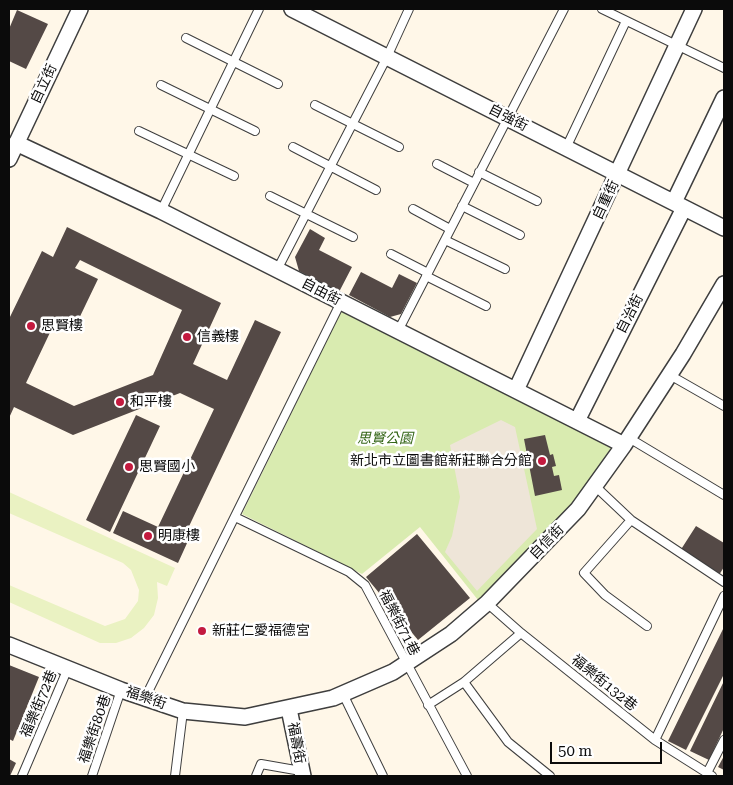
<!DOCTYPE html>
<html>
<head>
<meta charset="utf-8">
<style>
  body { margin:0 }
  #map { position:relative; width:733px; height:785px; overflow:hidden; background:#fff7e8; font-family:"Roboto Serif",serif }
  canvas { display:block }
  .frame { position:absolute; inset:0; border:10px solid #0b0b0b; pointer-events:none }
  .scale { position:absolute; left:550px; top:742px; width:112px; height:22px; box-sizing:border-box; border:2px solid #0b0b0b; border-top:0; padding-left:6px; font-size:15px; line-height:18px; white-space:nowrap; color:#0b0b0b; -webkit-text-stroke:4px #fff; paint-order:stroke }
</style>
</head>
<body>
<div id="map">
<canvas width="733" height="785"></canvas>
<div class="frame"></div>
<div class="scale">50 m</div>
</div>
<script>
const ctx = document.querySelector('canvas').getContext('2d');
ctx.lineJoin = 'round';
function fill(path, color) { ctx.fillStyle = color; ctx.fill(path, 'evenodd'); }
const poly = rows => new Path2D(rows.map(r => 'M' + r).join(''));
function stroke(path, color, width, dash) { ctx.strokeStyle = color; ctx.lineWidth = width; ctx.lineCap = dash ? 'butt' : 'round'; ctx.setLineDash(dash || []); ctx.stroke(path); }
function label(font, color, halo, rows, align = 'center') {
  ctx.font = font + ' "Roboto Serif","Noto Sans TC",serif'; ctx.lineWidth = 5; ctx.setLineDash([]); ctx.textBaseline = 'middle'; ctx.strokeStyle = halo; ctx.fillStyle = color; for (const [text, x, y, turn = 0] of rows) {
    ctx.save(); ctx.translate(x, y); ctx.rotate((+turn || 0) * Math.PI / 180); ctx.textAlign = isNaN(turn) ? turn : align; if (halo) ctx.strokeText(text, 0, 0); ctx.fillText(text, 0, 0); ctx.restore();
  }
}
fill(poly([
  [342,310,612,447,571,505,478,600,420,527,362,574,242,514]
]), '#d9ebb0');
fill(poly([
  [9,492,175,568,167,586,157,582,158,598,154,615,144,628,131,638,116,643,100,643,9,602,9,585,105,626,125,619,138,601,139,590,131,570,123,563,9,513]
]), '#eaf2c2');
fill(poly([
  [501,420,515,427,537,529,477,591,445,552,452,536,460,497,450,445]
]), '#eee5d8');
fill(poly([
  [17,10,48,24,26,69,9,61,9,29],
  [67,227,221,303,193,364,227,380,255,320,281,332,183,539,188,541,178,563,113,533,123,511,158,527,214,409,180,393,73,435,14,407,9,418,9,319,42,251,53,257],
  [80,260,182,310,153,375,74,406,26,383,55,322,73,331,98,279,75,268],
  [310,229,325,238,319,250,352,267,339,292,299,271,295,257],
  [361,272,392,288,399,274,417,283,401,314,390,317,349,295],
  [136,415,160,426,110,532,86,520],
  [545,435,550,455,553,454,556,466,552,467,554,476,559,475,562,490,535,496,524,439],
  [696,526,724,543,724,567,719,575,680,551],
  [417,534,470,598,418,640,366,577],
  [724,627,724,674,686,750,668,741],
  [9,665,39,677,13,741,9,739],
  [724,681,724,728,709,760,690,751],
  [724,756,724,770,718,767],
  [9,759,16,763,10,776,9,776]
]), '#544946');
const lane = poly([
  [602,9,724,68],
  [186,38,278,84],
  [161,85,255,131],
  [315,105,399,147],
  [139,131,234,176],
  [293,147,376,190],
  [566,148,626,21],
  [437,164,474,183],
  [479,172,537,201],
  [270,196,353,237],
  [462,206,520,235],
  [413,209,450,229],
  [161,211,259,9],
  [445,240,505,269],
  [391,254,428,273],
  [277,270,387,57,409,9],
  [426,276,486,306],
  [398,331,564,9],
  [668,374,724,406],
  [629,438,724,495],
  [595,486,631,520,724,582],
  [235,517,349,572,365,585,467,776],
  [631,520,584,573,605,595,647,626],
  [487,603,521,633,655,740,712,776],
  [464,682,508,742,550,776],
  [343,694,383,776],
  [145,698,341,302],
  [428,705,464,682,521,633],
  [655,740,724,596],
  [707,773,724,740],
  [22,776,68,668],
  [92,776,121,690],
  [175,776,183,711],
  [256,776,261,764,301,771]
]);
const street = poly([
  [292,9,724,228],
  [16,143,161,211,624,445],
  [9,159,80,9],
  [674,202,724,98],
  [516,390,694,9],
  [577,421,684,208],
  [9,645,121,690,183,711,245,717,333,698,393,672,451,634,487,603,578,509,624,445,683,354,724,284],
  [289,709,303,776]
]);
stroke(lane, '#3e3e3e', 10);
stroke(street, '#3e3e3e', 18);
stroke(lane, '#fff', 8);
stroke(street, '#fff', 15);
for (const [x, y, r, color] of [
  [31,326,5,"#c31a3f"],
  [187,337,5,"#c31a3f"],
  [120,402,5,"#c31a3f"],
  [542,461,5,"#c31a3f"],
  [129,467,5,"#c31a3f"],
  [148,536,5,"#c31a3f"],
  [202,631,5,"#c31a3f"]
]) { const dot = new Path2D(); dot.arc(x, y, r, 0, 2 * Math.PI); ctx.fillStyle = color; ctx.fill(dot); stroke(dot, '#fff', 2); }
label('14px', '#0b0b0b', '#fff', [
  ["自立街",44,84,-65],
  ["自強街",508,118,27],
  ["自重街",606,200,-65],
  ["自由街",321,292,27],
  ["自治街",630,314,-63],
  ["自信街",547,542,-46],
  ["福樂街71巷",399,623,63],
  ["福樂街132巷",604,683,39],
  ["福樂街",146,698,19],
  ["福樂街72巷",39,704,-67],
  ["福樂街80巷",95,729,-71],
  ["福壽街",296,743,80]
]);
label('14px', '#0b0b0b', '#fff', [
  ["思賢樓",41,326],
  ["信義樓",197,337],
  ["和平樓",130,402],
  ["新北市立圖書館新莊聯合分館",532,461,"right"],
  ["思賢國小",139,467],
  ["明康樓",158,536],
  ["新莊仁愛福德宮",212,631]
], 'left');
label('italic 14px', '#356618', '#fff', [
  ["思賢公園",385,439]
]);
</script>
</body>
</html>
